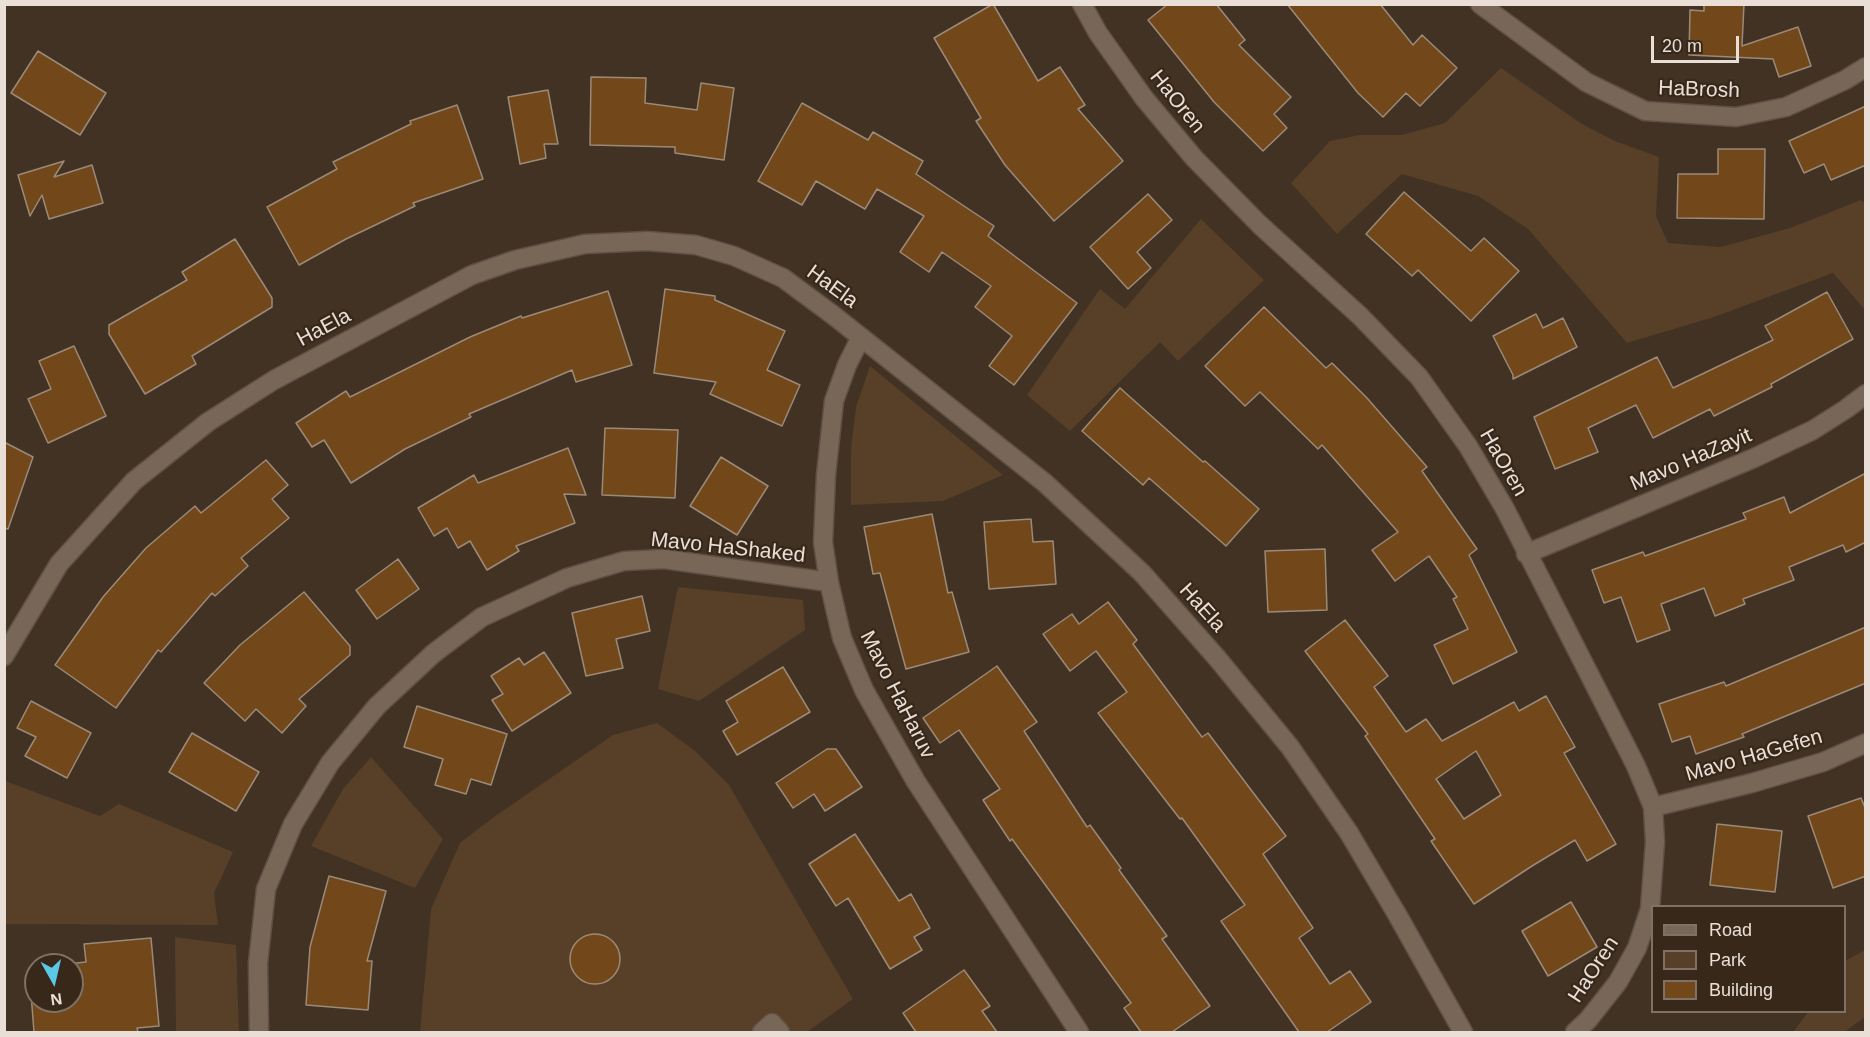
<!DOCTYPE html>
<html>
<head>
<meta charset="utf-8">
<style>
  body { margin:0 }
  #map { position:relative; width:1870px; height:1037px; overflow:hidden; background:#413223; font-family:Helvetica,sans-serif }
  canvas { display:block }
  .frame { position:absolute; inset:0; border:6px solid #e9dfd6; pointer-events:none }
  .legend { position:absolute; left:1651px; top:905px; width:195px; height:108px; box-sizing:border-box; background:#37281a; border:2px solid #7e7165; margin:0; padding:8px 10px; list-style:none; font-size:18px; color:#e9dfd6 }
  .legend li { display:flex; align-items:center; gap:12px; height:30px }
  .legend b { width:30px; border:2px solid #7e7165 }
  .north { position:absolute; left:24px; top:953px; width:60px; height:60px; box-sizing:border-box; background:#37281a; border:2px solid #7e7165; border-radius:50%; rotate:172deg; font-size:16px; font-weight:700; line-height:24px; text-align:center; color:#e9dfd6 }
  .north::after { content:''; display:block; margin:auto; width:21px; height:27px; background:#5ac8e6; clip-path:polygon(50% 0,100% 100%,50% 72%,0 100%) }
  .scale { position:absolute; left:1651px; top:36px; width:88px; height:27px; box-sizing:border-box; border:3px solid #e9dfd6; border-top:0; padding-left:8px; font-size:18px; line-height:21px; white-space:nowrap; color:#e9dfd6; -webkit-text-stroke:4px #37281a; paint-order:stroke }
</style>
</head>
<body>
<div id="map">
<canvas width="1870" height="1037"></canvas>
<div class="frame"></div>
<ul class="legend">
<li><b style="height:8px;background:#786757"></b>Road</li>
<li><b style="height:16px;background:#583f27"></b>Park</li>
<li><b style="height:16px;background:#72471a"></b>Building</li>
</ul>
<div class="north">N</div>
<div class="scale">20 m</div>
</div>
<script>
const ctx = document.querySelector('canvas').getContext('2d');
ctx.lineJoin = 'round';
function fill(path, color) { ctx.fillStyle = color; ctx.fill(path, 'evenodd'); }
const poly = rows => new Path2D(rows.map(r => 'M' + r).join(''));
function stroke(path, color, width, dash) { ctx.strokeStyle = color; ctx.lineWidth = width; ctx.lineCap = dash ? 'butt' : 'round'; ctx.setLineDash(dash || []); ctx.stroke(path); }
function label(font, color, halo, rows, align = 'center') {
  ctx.font = font + ' Helvetica,sans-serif'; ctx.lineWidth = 4.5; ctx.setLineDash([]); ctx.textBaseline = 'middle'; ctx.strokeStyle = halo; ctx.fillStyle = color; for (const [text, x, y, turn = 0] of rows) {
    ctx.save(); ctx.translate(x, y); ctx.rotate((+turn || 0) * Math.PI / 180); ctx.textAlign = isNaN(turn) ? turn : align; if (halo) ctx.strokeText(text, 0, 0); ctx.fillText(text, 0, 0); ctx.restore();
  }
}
fill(poly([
  [1501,68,1582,124,1615,141,1659,157,1656,216,1668,243,1721,247,1790,228,1861,200,1866,204,1865,310,1833,273,1714,317,1627,343,1528,229,1478,196,1402,174,1337,234,1291,183,1330,141,1360,135,1402,135,1445,123],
  [1201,219,1264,280,1178,361,1160,342,1070,431,1027,395,1100,289,1125,309],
  [870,366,1003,475,943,501,851,505,851,449,856,407],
  [678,587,803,600,805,630,699,701,658,689],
  [657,723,695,751,729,785,853,999,807,1032,420,1032,431,909,460,843,491,819,613,735],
  [371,757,443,839,415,888,311,846,343,789],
  [5,781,100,816,119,804,233,852,214,893,218,925,5,924],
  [175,937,236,945,239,1032,176,1032],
  [1865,950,1865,1017,1844,1032,1793,1032,1808,1012,1844,1012,1845,961]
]), '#583f27');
const building = poly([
  [993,4,1038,81,1060,67,1085,105,1078,109,1123,161,1054,221,1005,165,976,121,981,118,934,38,993,4],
  [1168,4,1216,4,1245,40,1239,45,1291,97,1274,114,1287,128,1263,151,1214,102,1148,20,1168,4],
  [1287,4,1380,4,1413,45,1422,35,1457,68,1420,106,1406,93,1383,117,1358,93,1287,4],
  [1704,4,1744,4,1742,46,1798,27,1811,66,1779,77,1773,59,1689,55,1690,10,1704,11,1704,4],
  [38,51,106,93,80,135,11,93,38,51],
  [591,77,646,78,645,103,697,110,701,83,734,88,724,160,675,153,675,147,590,145,591,77],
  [548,90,558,144,544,144,546,158,520,164,508,97,548,90],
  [802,103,868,140,873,132,923,161,916,174,994,226,988,236,1077,303,1014,385,989,366,1012,336,975,307,991,286,942,252,929,272,900,252,924,216,877,189,865,209,816,181,802,205,758,181,802,103],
  [457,105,483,179,413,203,415,206,346,239,299,265,267,207,337,169,333,162,411,124,410,121,457,105],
  [1866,106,1866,165,1831,180,1824,164,1804,173,1789,141,1866,106],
  [1718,149,1765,149,1764,219,1677,218,1678,174,1718,174,1718,149],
  [64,161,54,177,92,165,103,203,49,219,42,195,30,216,18,175,64,161],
  [1404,192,1471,251,1484,238,1519,271,1471,321,1418,270,1412,276,1366,234,1404,192],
  [1148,194,1172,220,1137,252,1151,268,1128,289,1090,247,1148,194],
  [235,239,272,298,272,307,192,356,196,364,145,394,109,334,109,325,187,280,182,272,235,239],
  [665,289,715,296,715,300,785,331,767,370,800,385,782,426,710,394,716,382,654,373,665,289],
  [608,291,632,365,576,382,572,370,469,414,471,417,405,449,351,483,324,440,312,447,296,423,346,391,350,397,470,337,521,316,522,318,608,291],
  [1827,292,1853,339,1771,384,1772,387,1714,416,1710,409,1653,438,1636,405,1588,428,1598,452,1555,469,1534,417,1657,357,1673,388,1773,340,1765,326,1827,292],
  [1264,307,1326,368,1332,363,1367,398,1427,467,1422,471,1477,549,1469,555,1517,652,1453,684,1434,645,1468,629,1453,599,1457,597,1429,556,1395,581,1372,550,1398,532,1322,445,1318,449,1260,392,1245,406,1205,366,1264,307],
  [1536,314,1543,328,1563,318,1577,347,1513,379,1513,375,1493,336,1536,314],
  [74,346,106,416,48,443,28,399,51,389,39,361,74,346],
  [1120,388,1203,462,1205,461,1259,509,1226,546,1149,478,1143,485,1082,431,1120,388],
  [605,428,678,430,675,498,602,495,605,428],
  [4,442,33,457,8,529,4,528,4,442],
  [568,448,586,495,564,494,575,523,516,546,519,551,487,570,470,541,458,548,447,528,434,536,418,508,474,475,478,483,568,448],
  [721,457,768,486,737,535,690,506,721,457],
  [266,460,288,485,272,499,289,518,241,558,248,566,215,596,212,593,161,652,158,650,116,708,55,665,103,597,146,548,195,506,201,513,266,460],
  [1866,473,1866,542,1846,552,1843,545,1789,567,1794,580,1743,599,1745,604,1715,616,1704,588,1661,604,1670,630,1637,642,1621,597,1604,603,1592,570,1643,552,1645,556,1746,519,1743,513,1784,497,1790,513,1866,473],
  [932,514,948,593,952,592,969,652,906,669,880,573,873,574,864,527,932,514],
  [1031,519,1033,542,1053,541,1056,584,989,589,984,522,1031,519],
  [1325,549,1327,610,1268,612,1265,551,1325,549],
  [398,559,419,589,377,619,356,590,398,559],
  [304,592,350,646,350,655,299,699,306,706,282,733,256,709,245,721,204,683,240,645,304,592],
  [642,596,650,631,616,639,623,668,586,676,572,613,642,596],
  [1108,602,1137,640,1133,644,1202,737,1208,733,1286,836,1263,854,1313,928,1299,938,1330,984,1350,971,1371,1002,1327,1032,1299,1032,1221,921,1245,905,1182,818,1180,819,1098,713,1127,692,1096,651,1070,671,1043,634,1072,614,1079,624,1108,602],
  [1345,620,1388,676,1374,687,1406,732,1426,719,1442,741,1514,702,1519,711,1546,696,1575,747,1564,753,1616,844,1587,861,1575,840,1532,866,1474,904,1431,841,1435,839,1365,736,1368,734,1305,651,1345,620],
  [1476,751,1501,795,1464,819,1436,779,1476,751],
  [1866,627,1866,683,1742,734,1744,737,1696,754,1690,736,1672,742,1659,704,1724,682,1726,686,1866,627],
  [544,652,571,693,512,731,492,700,503,694,491,676,519,658,524,665,544,652],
  [997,666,1037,722,1024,731,1087,827,1090,825,1121,868,1119,870,1167,936,1162,939,1210,1006,1172,1032,1141,1032,1124,1008,1131,1003,1012,839,1010,841,983,800,1000,789,959,730,940,743,923,718,997,666],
  [783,667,810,712,737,755,723,731,738,722,726,701,783,667],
  [31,701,91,733,67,778,25,756,36,737,17,728,31,701],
  [417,706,507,734,491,785,471,779,466,794,435,785,443,759,404,747,417,706],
  [192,733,259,772,236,811,169,772,192,733],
  [827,749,836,749,862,787,825,811,814,794,793,808,776,783,827,749],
  [1861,798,1866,810,1866,876,1833,888,1808,816,1861,798],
  [1717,824,1782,831,1775,892,1710,885,1717,824],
  [855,834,899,901,911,894,930,928,914,937,922,950,890,969,848,898,836,906,809,864,855,834],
  [329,876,386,891,367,961,372,961,368,1010,306,1005,310,947,329,876],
  [1571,902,1597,947,1548,976,1522,931,1571,902],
  '570 959a25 25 0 1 1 50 0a25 25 0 1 1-50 0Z',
  [151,938,159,1026,137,1028,138,1032,34,1032,29,968,36,967,36,1001,72,1001,72,965,58,965,86,962,84,944,151,938],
  [964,970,990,1006,982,1011,997,1032,916,1032,903,1013,964,970]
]);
fill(building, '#72471a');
stroke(building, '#9c8a79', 1.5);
const minor = poly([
  [1082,4,1098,33,1144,98,1194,158,1260,225,1360,316,1419,377,1468,446,1505,509,1636,766,1653,807,1655,842,1650,909,1637,948,1618,982,1588,1020,1575,1032],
  [1480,4,1586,82,1645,111,1736,117,1786,107,1845,80,1866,67],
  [861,337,847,365,834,401,826,475,823,542,829,582,842,638,864,690,915,780,1079,1032],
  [1526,554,1754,458,1813,430,1846,409,1866,394],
  [4,656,59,564,134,481,208,422,274,380,472,275,515,260,585,244,647,241,696,245,734,256,783,278,833,315,1045,483,1142,573,1217,658,1290,747,1349,833,1398,916,1463,1032],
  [1653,807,1752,783,1823,762,1866,743],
  [259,1032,258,963,266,889,293,824,330,763,377,706,434,653,482,617,567,578,624,561,664,559,829,582],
  [762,1032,772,1023,780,1032]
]);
stroke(minor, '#5e5045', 21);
stroke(minor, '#786757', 18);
label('21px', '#e9dfd6', '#37281a', [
  ["HaBrosh",1699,90,2],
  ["HaOren",1177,102,51],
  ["HaEla",832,287,36],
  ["HaEla",324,328,-28],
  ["Mavo HaZayit",1691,460,-23],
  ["HaOren",1503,463,60],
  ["Mavo HaShaked",728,548,6],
  ["HaEla",1202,608,48],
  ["Mavo HaHaruv",897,695,63],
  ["Mavo HaGefen",1754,756,-16],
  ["HaOren",1594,970,-57]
]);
</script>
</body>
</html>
